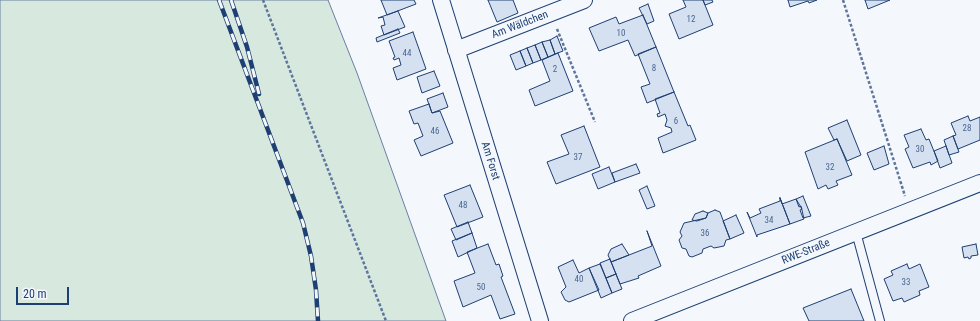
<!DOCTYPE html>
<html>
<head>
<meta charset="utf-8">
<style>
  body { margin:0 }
  #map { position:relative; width:980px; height:321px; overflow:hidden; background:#f4f7fb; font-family:"Roboto Condensed",sans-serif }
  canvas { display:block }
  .scale { position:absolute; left:16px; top:287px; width:53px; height:18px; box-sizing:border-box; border:2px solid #1d3f73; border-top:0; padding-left:5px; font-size:12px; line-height:14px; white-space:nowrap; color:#1d3f73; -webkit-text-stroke:3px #f4f7fb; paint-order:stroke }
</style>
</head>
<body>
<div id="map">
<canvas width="980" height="321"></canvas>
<div class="scale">20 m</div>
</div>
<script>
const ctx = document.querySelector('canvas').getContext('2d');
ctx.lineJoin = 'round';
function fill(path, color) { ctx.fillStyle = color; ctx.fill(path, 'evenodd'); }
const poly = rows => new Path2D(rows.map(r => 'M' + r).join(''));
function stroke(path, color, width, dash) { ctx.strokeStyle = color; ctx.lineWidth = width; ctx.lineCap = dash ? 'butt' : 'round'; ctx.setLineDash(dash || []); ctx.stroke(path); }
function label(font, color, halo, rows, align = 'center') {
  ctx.font = font + ' "Roboto Condensed",sans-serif'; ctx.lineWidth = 3; ctx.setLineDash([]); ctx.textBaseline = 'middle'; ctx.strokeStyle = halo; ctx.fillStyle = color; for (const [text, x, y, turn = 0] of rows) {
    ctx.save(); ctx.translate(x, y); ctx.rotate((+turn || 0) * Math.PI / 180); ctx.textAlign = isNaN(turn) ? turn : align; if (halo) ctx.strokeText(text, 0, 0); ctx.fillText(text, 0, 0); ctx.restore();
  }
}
const green = poly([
  [0,0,328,0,357,73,446,321,0,321,0,0]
]);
fill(green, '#d7e8df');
stroke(green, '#687fa3', 1);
const building = poly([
  [381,0,414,0,416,4,387,15,381,0],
  [488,0,513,0,518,13,497,22,488,0],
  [683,0,703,0,713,25,679,39,669,14,686,7,683,0],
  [703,0,712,0,713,2,705,5,703,0],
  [788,0,817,0,809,3,808,1,790,7,788,0],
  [865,0,890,0,868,9,865,0],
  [648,4,654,21,647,24,639,8,648,4],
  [398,11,405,27,384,35,381,26,385,25,383,17,378,18,398,11],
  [643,15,656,47,635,56,628,40,599,51,589,28,616,17,619,24,643,15],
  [398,29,400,33,377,42,376,38,398,29],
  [413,32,426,69,397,80,393,68,401,65,399,58,394,60,393,58,395,57,389,41,413,32],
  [557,36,563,51,555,54,550,40,557,36],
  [550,40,555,54,548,57,542,42,550,40],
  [542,42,548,57,541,60,535,45,542,42],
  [535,45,541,60,533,63,527,48,535,45],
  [656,47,674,92,647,103,641,87,650,84,638,54,656,47],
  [527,48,533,63,526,66,520,51,527,48],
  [520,51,526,66,516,70,510,55,520,51],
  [558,53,573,91,535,106,529,90,550,81,542,60,558,53],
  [434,71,440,86,422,93,417,77,434,71],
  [674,92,688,126,690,125,696,140,663,153,658,138,672,132,671,128,665,126,667,120,665,114,658,117,657,114,660,113,655,99,674,92],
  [443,93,448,107,432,113,427,99,443,93],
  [429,104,432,113,440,111,453,143,421,156,414,140,423,136,418,123,414,124,409,111,429,104],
  [968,116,970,121,980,117,980,140,958,149,953,136,956,135,951,123,968,116],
  [847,120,861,155,847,161,837,139,834,140,828,128,847,120],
  [584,126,600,167,556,184,547,162,569,154,561,135,584,126],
  [921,129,926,140,929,139,938,161,931,165,930,162,913,168,905,149,909,147,904,135,921,129],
  [953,136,959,152,949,155,944,140,953,136],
  [837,139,852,175,836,181,838,185,828,189,826,185,818,189,805,152,837,139],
  [884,146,889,164,874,170,867,153,884,146],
  [946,146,952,163,940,168,934,151,946,146],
  [636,164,640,173,615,182,612,173,636,164],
  [609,167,615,182,598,189,592,174,609,167],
  [470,185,483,217,457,227,444,195,470,185],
  [647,186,655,206,647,209,639,190,647,186],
  [803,196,811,216,803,218,800,210,802,209,796,199,803,196],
  [780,198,782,204,796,199,799,207,801,206,804,219,790,224,780,198],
  [780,198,790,224,757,235,757,237,747,212,750,218,761,213,759,209,780,201,780,198],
  [715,210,720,212,730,239,726,240,724,246,714,248,711,246,703,249,702,253,692,257,689,256,686,249,682,248,679,240,682,236,680,232,684,223,706,218,708,213,715,210],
  [703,211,708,213,706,218,697,221,692,220,695,214,703,211],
  [736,215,744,233,730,239,723,221,736,215],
  [468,222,472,233,456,240,451,229,468,222],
  [647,231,661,266,638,276,639,278,620,284,611,262,652,246,647,231],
  [472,233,477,248,458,257,452,241,472,233],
  [488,244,496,265,499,264,503,276,501,277,515,314,500,319,491,295,463,307,454,281,475,273,467,252,488,244],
  [622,244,629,255,611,262,608,255,611,249,622,244],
  [976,244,978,255,971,256,971,258,969,259,968,257,964,258,962,247,976,244],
  [610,259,616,274,606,278,600,263,610,259],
  [573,260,579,273,589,268,599,290,569,302,565,300,561,292,566,287,558,267,573,260],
  [600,264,612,293,601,298,589,268,600,264],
  [907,264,909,269,920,264,929,287,919,291,920,295,904,302,902,298,893,301,884,279,893,275,891,271,907,264],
  [616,274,622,289,612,293,606,278,616,274],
  [851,289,864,321,809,321,803,308,851,289]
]);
fill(building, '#d5e0f0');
stroke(building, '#1d3f73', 1);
const lane = poly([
  [856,232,880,321]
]);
const street = poly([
  [441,0,540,321],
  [456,50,584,0],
  [632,321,980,183]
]);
stroke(lane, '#1d3f73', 10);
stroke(street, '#1d3f73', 18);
stroke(poly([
  [263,0,386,321],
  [843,0,905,196],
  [557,29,595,122]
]), '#5e769c', 2.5, [3, 2]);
stroke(lane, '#f4f7fb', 8);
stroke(street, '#f4f7fb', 16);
const rail = poly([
  [219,0,303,223,311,256,316,290,318,321],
  [231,0,247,47,259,94]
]);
stroke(rail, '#1d3f73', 4.5);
stroke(rail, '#f4f7fb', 3, [9]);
label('9px', '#4b6792', null, [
  ["12",691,20],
  ["10",621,34],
  ["44",407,54],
  ["8",654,69],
  ["2",555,70],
  ["6",676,122],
  ["28",967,129],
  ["46",435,132],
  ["30",920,150],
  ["37",578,158],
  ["32",830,168],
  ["48",463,206],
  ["34",769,221],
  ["36",705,234],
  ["40",579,280],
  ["33",906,283],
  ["50",481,288]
]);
label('11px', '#1d3f73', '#f4f7fb', [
  ["Am Wäldchen",520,25,-21],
  ["Am Forst",490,161,73],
  ["RWE-Straße",806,252,-22]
]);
</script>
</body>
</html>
